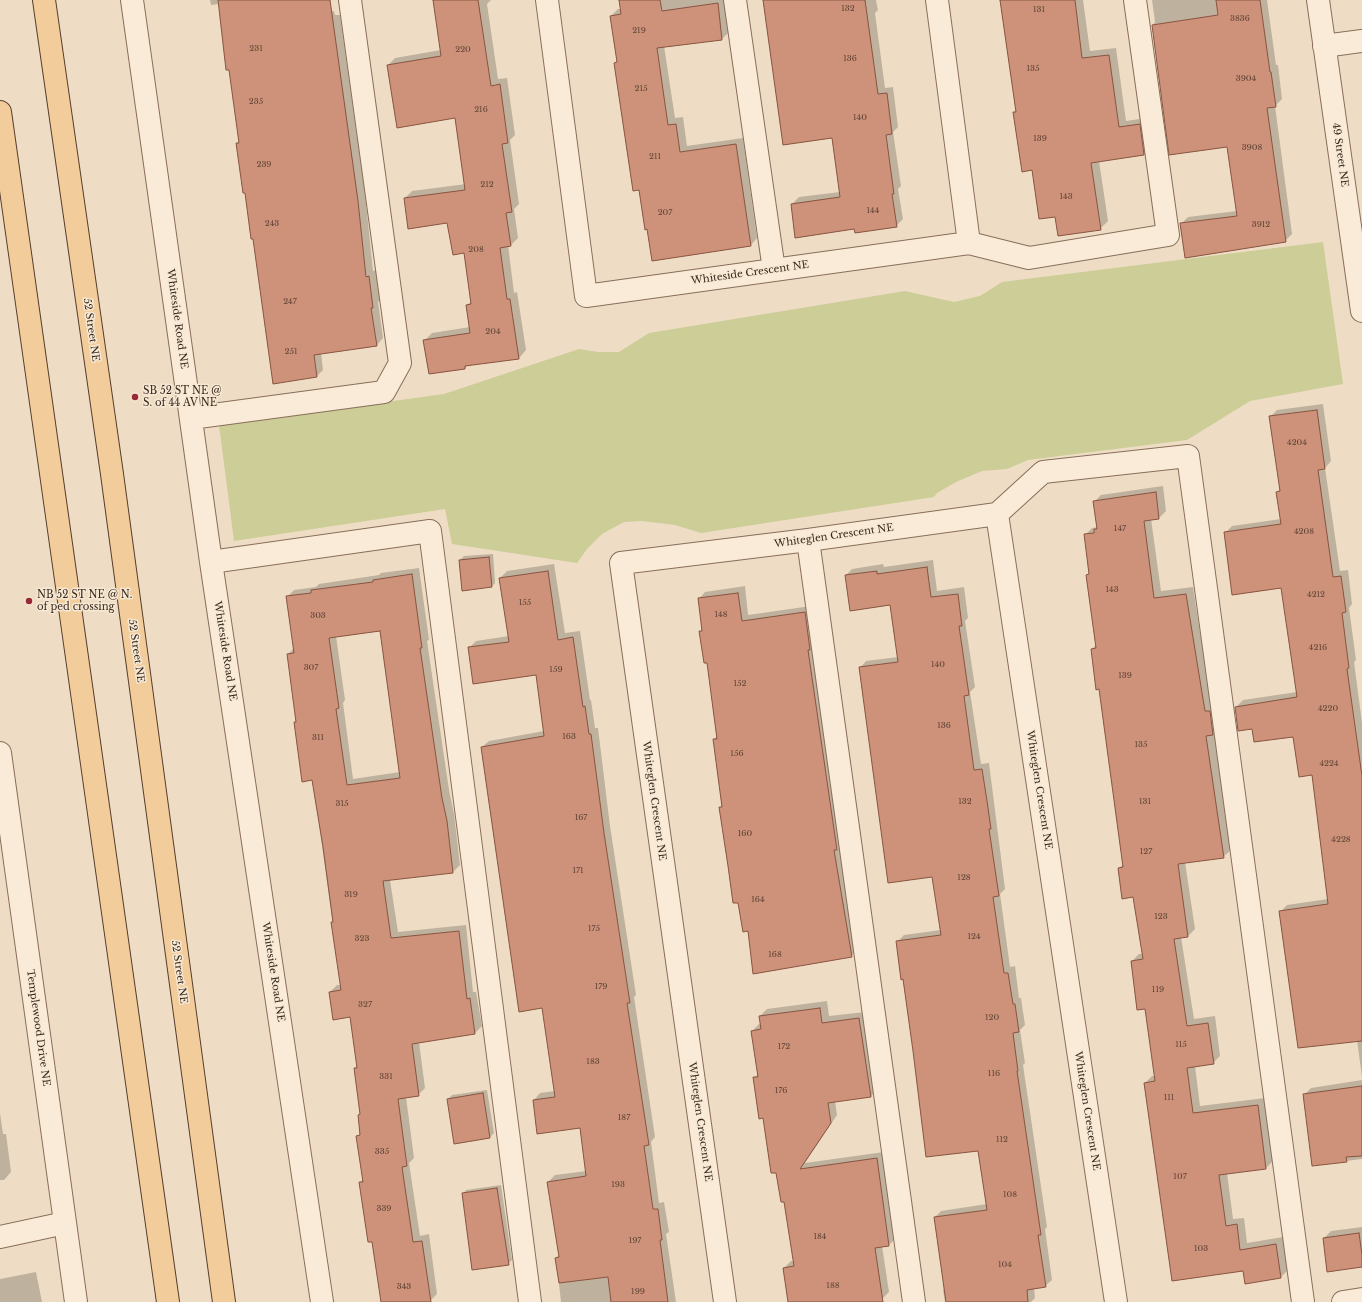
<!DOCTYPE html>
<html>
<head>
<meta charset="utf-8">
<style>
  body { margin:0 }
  canvas { display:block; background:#eeddc4 }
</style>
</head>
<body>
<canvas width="1362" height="1302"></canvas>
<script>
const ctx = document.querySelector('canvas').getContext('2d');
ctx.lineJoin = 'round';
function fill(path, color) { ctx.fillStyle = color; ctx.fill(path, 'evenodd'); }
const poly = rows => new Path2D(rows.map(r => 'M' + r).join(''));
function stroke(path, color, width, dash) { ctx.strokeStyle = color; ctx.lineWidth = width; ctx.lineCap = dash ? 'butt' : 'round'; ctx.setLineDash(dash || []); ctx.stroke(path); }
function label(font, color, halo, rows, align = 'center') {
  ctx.font = font + ' "Libre Baskerville",serif'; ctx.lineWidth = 3; ctx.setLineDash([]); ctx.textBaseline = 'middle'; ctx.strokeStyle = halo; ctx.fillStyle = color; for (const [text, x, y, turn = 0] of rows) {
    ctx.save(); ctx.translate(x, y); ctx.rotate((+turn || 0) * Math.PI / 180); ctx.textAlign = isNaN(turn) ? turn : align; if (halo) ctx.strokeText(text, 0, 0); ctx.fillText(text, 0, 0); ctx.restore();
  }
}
fill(poly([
  [1323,242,1343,384,1250,401,1187,440,1028,460,1007,469,982,471,956,482,937,493,934,497,701,533,675,525,642,521,624,522,602,534,587,549,577,563,452,544,445,509,234,541,219,425,444,394,579,349,598,352,619,352,649,333,905,291,954,302,980,296,1002,282]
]), '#cccd97');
fill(poly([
  [210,0,290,0,293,17,334,11,335,15,340,15,365,194,373,271,376,270,380,300,378,302,383,338,377,345,321,353,323,370,316,377,254,238,237,143,240,141,219,4,211,5],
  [434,0,491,0,487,4,498,79,507,78,515,135,510,140,519,204,514,209,518,238,511,245,508,245,514,293,517,292,526,350,519,358,468,365,465,368,425,340,432,333,470,327,467,305,472,301,464,252,448,222,405,198,412,191,466,184,456,117,388,65,395,58,441,50],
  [620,0,724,0,729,32,722,39,664,46,675,118,683,117,687,146,743,138,757,238,751,245,648,228,615,63,618,61,611,16,618,9,621,9],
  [764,0,876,0,878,10,875,13,885,88,893,87,898,127,893,132,901,186,898,189,903,219,896,226,855,228,792,204,799,197,840,192,833,137],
  [1001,0,1083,0,1090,51,1116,48,1126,121,1147,118,1151,147,1144,155,1099,161,1108,221,1100,229,1056,216,1033,169,1014,112,1017,110],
  [1152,0,1267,0,1276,65,1278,65,1282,99,1275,106,1292,234,1285,241,1181,224,1188,217,1237,211,1228,146,1170,154,1153,25,1155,22],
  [1323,404,1331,461,1325,468,1340,571,1348,570,1352,604,1349,608,1356,660,1354,662,1362,723,1362,1077,1357,1040,1280,912,1287,905,1328,899,1313,774,1294,735,1253,728,1236,707,1243,700,1297,692,1282,587,1225,533,1232,526,1281,519,1277,492,1280,489,1270,417,1277,410],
  [1163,486,1166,511,1159,518,1151,519,1161,591,1193,587,1209,691,1220,727,1214,733,1231,850,1223,857,1185,862,1195,929,1188,936,1181,937,1194,1019,1215,1016,1220,1056,1213,1063,1195,1066,1200,1106,1265,1098,1273,1161,1266,1168,1227,1173,1233,1219,1244,1218,1247,1243,1283,1237,1288,1270,1281,1277,1246,1282,1244,1270,1145,1083,1152,1076,1155,1076,1146,1008,1132,961,1139,954,1143,954,1134,896,1119,868,1124,864,1100,688,1092,649,1097,644,1087,575,1090,572,1085,535,1092,528,1098,527,1094,502,1101,495],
  [493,554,495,583,492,586,460,560,464,556],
  [933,560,937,591,964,587,968,618,965,621,975,687,970,692,981,764,989,763,1005,889,1000,894,1010,967,1015,966,1019,998,1021,998,1025,1025,1020,1030,1025,1063,1023,1065,1047,1227,1045,1229,1052,1280,1045,1286,1034,1288,1035,1298,1031,1302,945,1302,943,1290,945,1288,935,1217,941,1211,987,1204,979,1150,914,1051,897,942,904,935,941,930,933,876,860,668,866,661,898,657,891,604,846,575,852,569,883,564,884,567],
  [554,564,565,633,580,631,590,700,591,700,595,728,598,728,610,826,636,995,634,997,655,1137,651,1142,659,1203,664,1202,669,1232,666,1234,676,1302,561,1302,556,1258,559,1255,548,1182,555,1175,587,1171,580,1127,534,1100,540,1093,555,1091,543,1007,482,747,489,741,544,731,536,674,469,648,476,641,509,636,500,578,507,571],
  [419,568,429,640,427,641,449,790,454,814,460,865,453,872,390,880,398,932,466,925,473,992,476,992,482,1026,475,1033,419,1042,425,1088,418,1095,406,1097,414,1158,409,1163,420,1236,429,1234,437,1294,429,1302,382,1302,373,1240,360,1182,363,1179,358,1136,361,1133,359,1115,361,1113,355,1068,358,1065,351,1016,330,992,337,985,341,985,313,779,295,722,297,720,288,654,295,647,287,597,294,590,316,587,319,584,379,575,381,573],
  [381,630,400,772,353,779,343,703,345,700,336,636],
  [745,586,748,615,811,606,858,950,851,956,748,930,720,808,723,805,714,739,717,736,708,662,700,632,703,629,699,599,705,592],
  [827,1001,829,1016,865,1012,878,1089,871,1096,835,1101,837,1115,805,1163,884,1152,896,1238,889,1245,882,1246,889,1292,882,1299,865,1302,789,1302,784,1268,791,1261,794,1261,785,1201,754,1078,758,1074,752,1031,759,1024,761,1024,760,1016,767,1009],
  [1362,1080,1362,1159,1313,1165,1304,1095,1311,1088],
  [487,1090,494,1133,490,1137,448,1099,452,1095],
  [0,1113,3,1134,6,1134,11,1172,4,1180,0,1180],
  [501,1185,512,1260,508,1264,463,1194,466,1190],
  [1362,1227,1362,1266,1324,1238,1331,1231],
  [36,1272,42,1302,0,1302,0,1279]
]), '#0003');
const building = poly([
  [218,0,330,0,358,201,366,277,369,276,373,308,371,308,377,346,314,355,317,377,273,384,253,239,251,239,245,193,243,193,236,143,239,143,229,70,226,70,218,0],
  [433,0,478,0,491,86,500,84,508,143,502,144,512,212,506,213,511,246,500,248,507,299,510,299,519,359,465,366,465,369,429,374,423,340,470,333,466,305,471,304,464,253,453,255,447,223,408,229,404,198,465,190,455,118,397,128,387,65,441,56,433,0],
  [619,0,660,0,662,11,718,3,722,40,657,48,668,125,676,124,680,152,736,144,751,246,652,261,647,229,645,230,639,190,633,191,614,63,617,62,610,16,621,14,619,0],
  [763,0,865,0,878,94,887,93,892,134,886,135,894,194,892,194,897,227,855,233,854,229,795,238,791,204,840,197,832,138,783,145,763,0],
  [1000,0,1075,0,1082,58,1109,55,1119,127,1140,124,1144,155,1091,163,1101,230,1058,236,1055,217,1039,219,1032,170,1022,172,1013,112,1016,112,1000,0],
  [1216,0,1260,0,1270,72,1271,72,1276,107,1267,108,1286,242,1185,258,1180,223,1237,216,1227,147,1169,155,1152,25,1218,15,1216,0],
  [1317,410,1325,469,1318,470,1333,577,1341,576,1346,612,1342,613,1349,668,1347,669,1362,776,1362,1041,1298,1048,1279,911,1328,904,1312,775,1299,777,1293,737,1254,742,1252,729,1238,731,1235,707,1297,697,1281,588,1232,595,1224,532,1281,524,1276,492,1280,491,1269,416,1317,410],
  [1156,492,1159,519,1144,521,1154,598,1186,594,1203,699,1205,711,1210,711,1213,735,1206,736,1224,858,1178,864,1188,937,1174,939,1187,1026,1208,1023,1214,1064,1187,1068,1193,1113,1258,1105,1266,1169,1219,1175,1226,1226,1237,1224,1240,1250,1276,1244,1281,1278,1245,1284,1243,1271,1172,1281,1144,1083,1155,1081,1145,1009,1137,1010,1131,961,1143,959,1133,897,1122,899,1118,868,1123,867,1099,689,1096,690,1091,649,1096,648,1086,575,1089,574,1084,534,1094,533,1094,529,1097,529,1093,501,1156,492],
  [489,557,492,587,462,591,459,560,489,557],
  [927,567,931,597,958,594,962,626,959,626,969,695,964,696,974,770,982,769,987,801,991,829,989,829,999,896,993,897,1004,973,1008,973,1013,1004,1015,1004,1019,1032,1013,1033,1018,1071,1017,1071,1041,1235,1038,1235,1046,1287,1027,1290,1028,1302,946,1302,934,1217,987,1210,978,1151,926,1157,913,1051,903,979,901,980,896,941,941,935,932,877,888,883,859,667,898,662,890,605,850,611,845,575,877,571,877,574,927,567],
  [548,571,558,640,573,637,583,707,585,706,589,734,591,734,604,833,630,1003,627,1003,649,1145,644,1146,653,1209,658,1209,662,1240,660,1240,668,1302,611,1302,608,1277,559,1283,555,1258,559,1257,547,1182,586,1176,580,1128,537,1134,533,1100,555,1097,542,1008,519,1012,481,747,544,736,536,675,473,684,468,647,509,642,499,578,548,571],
  [412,574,422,648,420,648,442,798,447,821,453,873,383,881,391,938,459,931,467,999,470,998,475,1034,412,1044,419,1096,398,1099,407,1166,402,1167,413,1242,422,1241,431,1302,381,1302,372,1242,368,1242,359,1182,363,1182,356,1136,360,1135,358,1115,360,1114,354,1068,357,1068,350,1017,333,1020,329,992,341,990,331,922,333,922,323,847,312,780,302,782,294,722,296,722,287,654,294,653,286,596,311,593,311,590,373,582,373,580,412,574],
  [380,631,400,778,347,785,336,709,339,708,329,638,380,631],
  [738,593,742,621,805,612,810,650,808,650,837,850,834,850,852,957,753,974,748,931,743,932,738,903,733,903,728,866,719,807,722,807,713,739,717,739,707,663,704,663,699,631,702,631,698,598,738,593],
  [820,1008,822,1023,859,1018,871,1097,828,1103,831,1123,800,1169,877,1158,889,1246,875,1248,883,1302,788,1302,783,1268,794,1266,784,1202,781,1202,776,1173,771,1173,763,1118,759,1119,753,1077,758,1077,751,1031,761,1029,759,1016,820,1008],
  [1362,1086,1362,1156,1346,1157,1347,1162,1312,1166,1303,1094,1362,1086],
  [483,1093,490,1138,454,1144,447,1099,483,1093],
  [497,1188,509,1265,472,1270,462,1193,497,1188],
  [1359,1233,1362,1255,1362,1267,1327,1272,1323,1238,1359,1233]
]);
fill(building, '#cd9279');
stroke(building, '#885440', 1);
const minor = poly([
  [132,0,211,562,322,1302],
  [547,0,586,296,969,243,937,0],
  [735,0,774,270],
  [1318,0,1362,311],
  [1324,46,1362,41],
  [969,243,1029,258,1168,235,1135,0],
  [191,418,384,392,400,363,350,0],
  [997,514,1043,472,1188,456,1303,1302],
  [808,540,914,1302],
  [211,562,430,531,530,1302],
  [0,753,76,1302],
  [0,1237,65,1223],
  [725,1302,621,563,808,540,997,514,1116,1302],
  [1343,1302,1362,1299]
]);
const major = poly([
  [44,0,112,474,224,1302],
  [0,112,168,1302]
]);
stroke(minor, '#896e5a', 24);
stroke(major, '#573d2e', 24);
stroke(minor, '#f9ebd7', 22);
stroke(major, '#f2cd9b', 22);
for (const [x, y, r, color] of [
  [135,397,4,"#982a37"],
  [29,601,4,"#982a37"]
]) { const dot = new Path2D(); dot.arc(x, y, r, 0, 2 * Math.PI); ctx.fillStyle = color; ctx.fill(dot); stroke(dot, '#f6e8d3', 1.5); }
label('8px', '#5e4235', null, [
  ["132",848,9],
  ["131",1039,10],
  ["3836",1240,19],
  ["219",639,31],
  ["231",256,49],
  ["220",463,50],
  ["136",850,59],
  ["135",1033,69],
  ["3904",1246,79],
  ["215",641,89],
  ["235",256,102],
  ["216",481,110],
  ["140",860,118],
  ["139",1040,139],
  ["3908",1252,148],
  ["211",655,157],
  ["239",264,165],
  ["212",487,185],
  ["143",1066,197],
  ["144",873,211],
  ["207",665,213],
  ["243",272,224],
  ["3912",1261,225],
  ["208",476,250],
  ["247",290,302],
  ["204",493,332],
  ["251",291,352],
  ["4204",1297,443],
  ["147",1120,529],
  ["4208",1304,532],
  ["143",1112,590],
  ["4212",1316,595],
  ["155",525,603],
  ["148",721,615],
  ["303",318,616],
  ["4216",1318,648],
  ["140",938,665],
  ["307",311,668],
  ["159",556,670],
  ["139",1125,676],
  ["152",740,684],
  ["4220",1328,709],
  ["136",944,726],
  ["163",569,737],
  ["311",318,738],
  ["135",1141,745],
  ["156",737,754],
  ["4224",1329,764],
  ["132",965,802],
  ["131",1145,802],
  ["315",342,804],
  ["167",581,818],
  ["160",745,834],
  ["4228",1341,840],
  ["127",1146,852],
  ["171",578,871],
  ["128",964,878],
  ["319",351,895],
  ["164",758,900],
  ["123",1161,917],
  ["175",594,929],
  ["124",974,937],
  ["323",362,939],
  ["168",775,955],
  ["179",601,987],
  ["119",1158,990],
  ["327",365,1005],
  ["120",992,1018],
  ["115",1181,1045],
  ["172",784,1047],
  ["183",593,1062],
  ["116",994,1074],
  ["331",386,1077],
  ["176",781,1091],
  ["111",1169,1098],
  ["187",624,1118],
  ["112",1002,1140],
  ["335",382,1152],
  ["107",1180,1177],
  ["193",618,1185],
  ["108",1010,1195],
  ["339",384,1209],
  ["184",820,1237],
  ["197",635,1241],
  ["103",1201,1249],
  ["104",1005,1265],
  ["188",833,1286],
  ["343",404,1287],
  ["199",638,1292]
]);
label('10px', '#39281e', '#f6e8d3', [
  ["49 Street NE",1340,155,82],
  ["Whiteside Crescent NE",750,273,-8],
  ["Whiteside Road NE",177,319,82],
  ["52 Street NE",91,330,82],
  ["Whiteglen Crescent NE",834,536,-8],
  ["52 Street NE",136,651,82],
  ["Whiteside Road NE",225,651,81],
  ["Whiteglen Crescent NE",1039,790,81],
  ["Whiteglen Crescent NE",654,801,82],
  ["52 Street NE",179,972,82],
  ["Whiteside Road NE",273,972,81],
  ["Templewood Drive NE",38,1028,82],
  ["Whiteglen Crescent NE",1087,1111,81],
  ["Whiteglen Crescent NE",700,1122,82]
]);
label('10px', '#39281e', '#f6e8d3', [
  ["SB 52 ST NE @",143,391],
  ["S. of 44 AV NE",143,403],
  ["NB 52 ST NE @ N.",37,595],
  ["of ped crossing",37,607]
], 'left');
</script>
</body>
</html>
